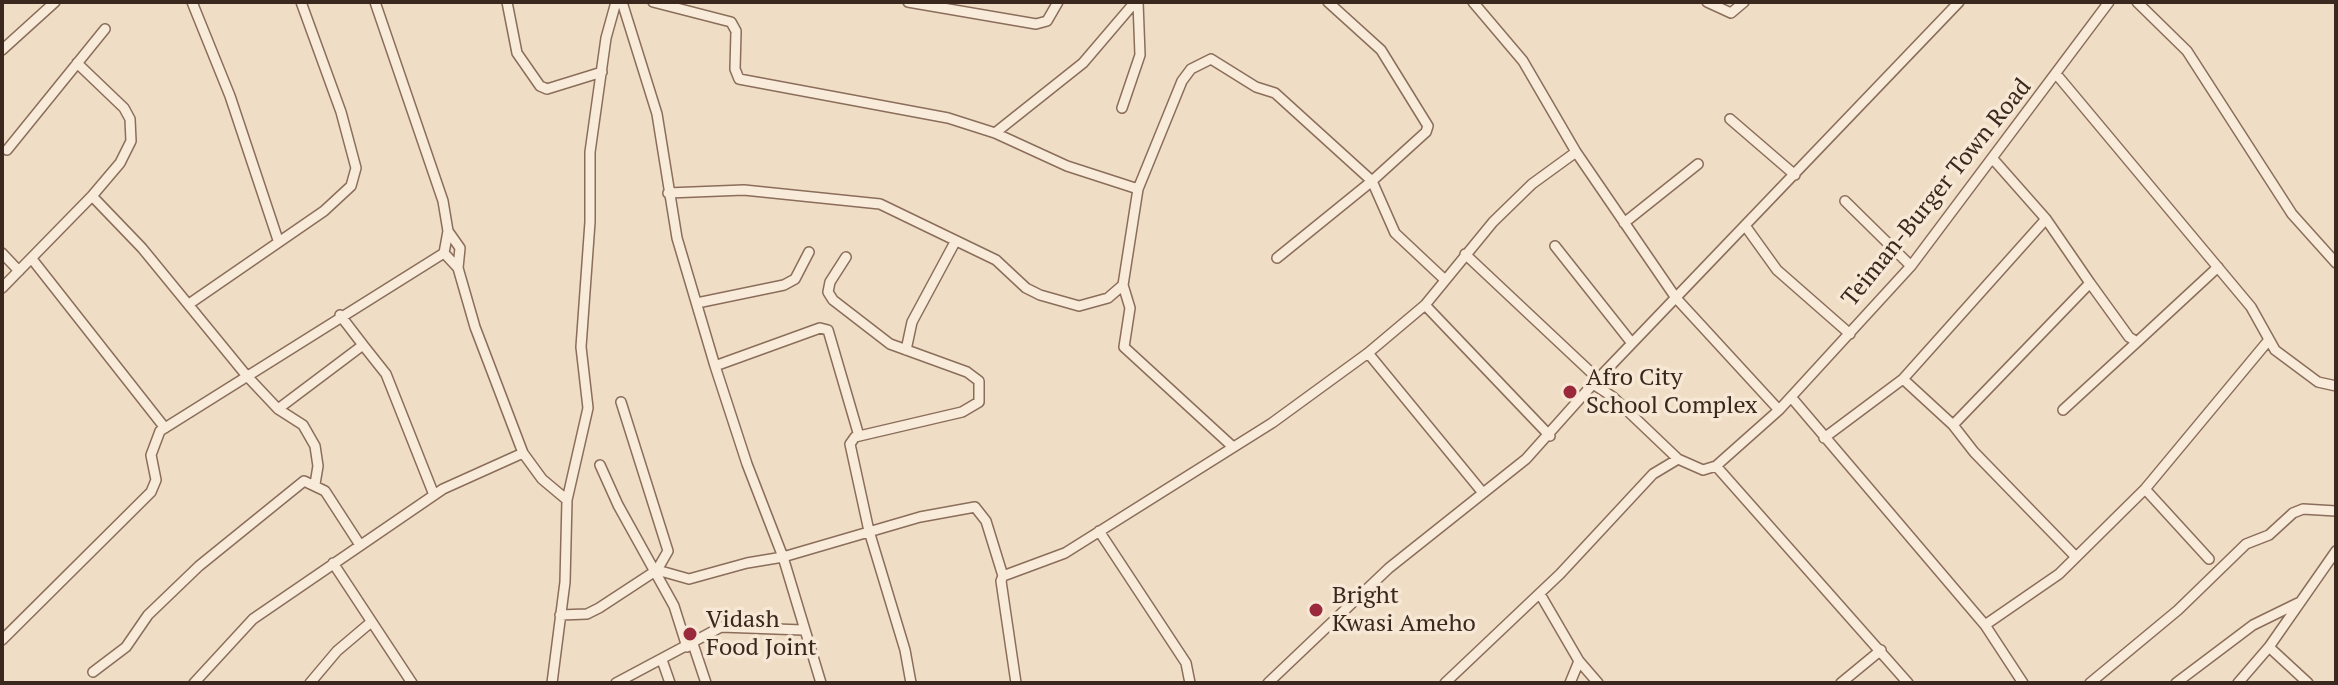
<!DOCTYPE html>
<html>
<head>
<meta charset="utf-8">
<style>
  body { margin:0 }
  #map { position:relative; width:2338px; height:685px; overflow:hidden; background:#efddc5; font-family:"PT Serif",serif }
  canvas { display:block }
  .frame { position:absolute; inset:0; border:4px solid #3a281f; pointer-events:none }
</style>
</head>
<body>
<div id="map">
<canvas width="2338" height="685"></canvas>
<div class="frame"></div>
</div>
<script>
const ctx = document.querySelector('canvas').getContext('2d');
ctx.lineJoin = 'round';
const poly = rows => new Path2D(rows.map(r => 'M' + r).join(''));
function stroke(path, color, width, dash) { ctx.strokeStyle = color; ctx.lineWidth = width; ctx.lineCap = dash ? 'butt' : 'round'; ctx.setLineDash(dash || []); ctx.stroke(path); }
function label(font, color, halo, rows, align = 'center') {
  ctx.font = font + ' "PT Serif",serif'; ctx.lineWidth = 7; ctx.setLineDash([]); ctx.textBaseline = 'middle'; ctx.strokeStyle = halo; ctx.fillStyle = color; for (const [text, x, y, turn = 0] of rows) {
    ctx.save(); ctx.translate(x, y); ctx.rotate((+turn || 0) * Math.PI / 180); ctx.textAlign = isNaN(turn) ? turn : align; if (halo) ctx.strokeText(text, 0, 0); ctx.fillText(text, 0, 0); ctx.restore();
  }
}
const minor = poly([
  [192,2,230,96,278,240],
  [507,2,517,53,540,86,547,89,602,72],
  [622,2,657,114,677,238,715,366,747,464,783,557,821,683],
  [653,2,731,22,736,31,735,69,739,79,948,118,995,133,1067,166,1138,189],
  [908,2,1036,24,1047,21,1058,2],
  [1473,2,1523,61,1576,152,1676,298,1779,410],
  [1707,2,1731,13,1744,2],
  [2137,2,2187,51,2292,214,2336,263],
  [2,50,55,2],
  [2057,75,2251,307,2275,350,2318,382,2336,386],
  [1122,108,1140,55,1138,2],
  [1730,119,1795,175],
  [995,133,1083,63,1135,2],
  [7,150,105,29],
  [668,193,744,190,880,204,996,260,1026,288,1040,295,1079,306,1108,298,1123,285,1138,189,1182,81,1191,69,1211,59,1256,87,1275,93,1372,181,1395,233,1444,279],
  [92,196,142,248,246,375,278,409,303,425,315,446,318,466,315,484],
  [1845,201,1911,266],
  [1624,223,1698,164],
  [1746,227,1777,270,1850,334],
  [448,231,460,248,458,268],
  [1555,246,1631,342],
  [2,253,19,271],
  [444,253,458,268,475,327,523,453],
  [1465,254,1597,378],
  [846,257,830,282,828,292,833,300,890,344,967,372,979,381,979,402,962,412,855,437,850,444,869,531,905,650,911,683],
  [1277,258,1372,181,1426,132,1428,126,1381,50,1328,2],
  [32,259,165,428],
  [2090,283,2129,337,2137,342,2218,267],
  [1123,285,1130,308,1124,347,1233,447],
  [2,288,92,196,120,163,131,141,130,119,124,108,77,63],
  [697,303,784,285,795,279,809,252],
  [189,304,324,211,351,186,356,168,341,112,301,2],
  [1425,305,1550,436],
  [363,345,386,374,434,495],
  [906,350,912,322,955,242],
  [1368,353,1483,493],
  [715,366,820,328,828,330,859,436],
  [1903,379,1953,425,1974,452,2076,557],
  [1593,384,1959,2],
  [1791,397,1985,625,2059,574,2145,489,2268,341],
  [278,409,363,345,340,315],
  [2063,410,2137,342],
  [1953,425,2090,283,2046,219,1993,159],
  [1824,438,1903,379,2046,219],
  [600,465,618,505,674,606,687,647],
  [1716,466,1908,683],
  [2145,489,2209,559],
  [1099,531,1186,663,1190,683],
  [333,563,412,683],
  [657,570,689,579,747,563,783,557,920,517,975,507,986,521,1003,576,1001,581,1016,683],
  [1003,576,1065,553,1272,423,1368,353,1425,305,1493,222,1532,184,1576,152],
  [1540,594,1579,661,1598,683],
  [560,615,587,614,599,608,657,570,668,551,621,402],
  [1985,625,2023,683],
  [2,640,151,492,156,480,151,455,160,431,444,253,448,231,443,201,375,2],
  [693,644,706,683],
  [2269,647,2308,683],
  [662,660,670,683],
  [93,672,126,647,148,615,199,566,304,481,325,491,360,545],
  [194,683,253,619,443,489,523,453,542,479,567,500],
  [310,683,337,651,370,623],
  [552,683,565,582,567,500,588,408,581,347,590,222,590,152,606,38,616,2],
  [616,683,721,627,803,630],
  [1268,683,1389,568,1526,459,1593,384,1613,397,1678,459],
  [1445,683,1560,574,1653,474,1678,459,1703,470,1716,466,1779,410,1911,266,2109,2],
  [1570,683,1579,661],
  [1841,683,1881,650],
  [2090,683,2178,610,2246,544,2269,535,2293,513,2303,509,2336,511],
  [2176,683,2253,625,2298,603],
  [2238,683,2269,647,2336,551]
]);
stroke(minor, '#8b6d5b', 12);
stroke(minor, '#f9ebd9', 9);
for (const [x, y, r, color] of [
  [1570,392,8,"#9a2a3b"],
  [1316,610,8,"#9a2a3b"],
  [690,634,8,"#9a2a3b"]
]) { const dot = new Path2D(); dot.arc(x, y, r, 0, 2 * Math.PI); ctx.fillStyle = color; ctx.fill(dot); stroke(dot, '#f6e8d5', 3); }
label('24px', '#3a281f', '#f6e8d5', [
  ["Teiman-Burger Town Road",1937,193,-51]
]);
label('24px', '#3a281f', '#f6e8d5', [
  ["Afro City",1586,378],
  ["School Complex",1586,406],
  ["Bright",1332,596],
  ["Kwasi Ameho",1332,624],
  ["Vidash",706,620],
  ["Food Joint",706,648]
], 'left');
</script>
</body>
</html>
